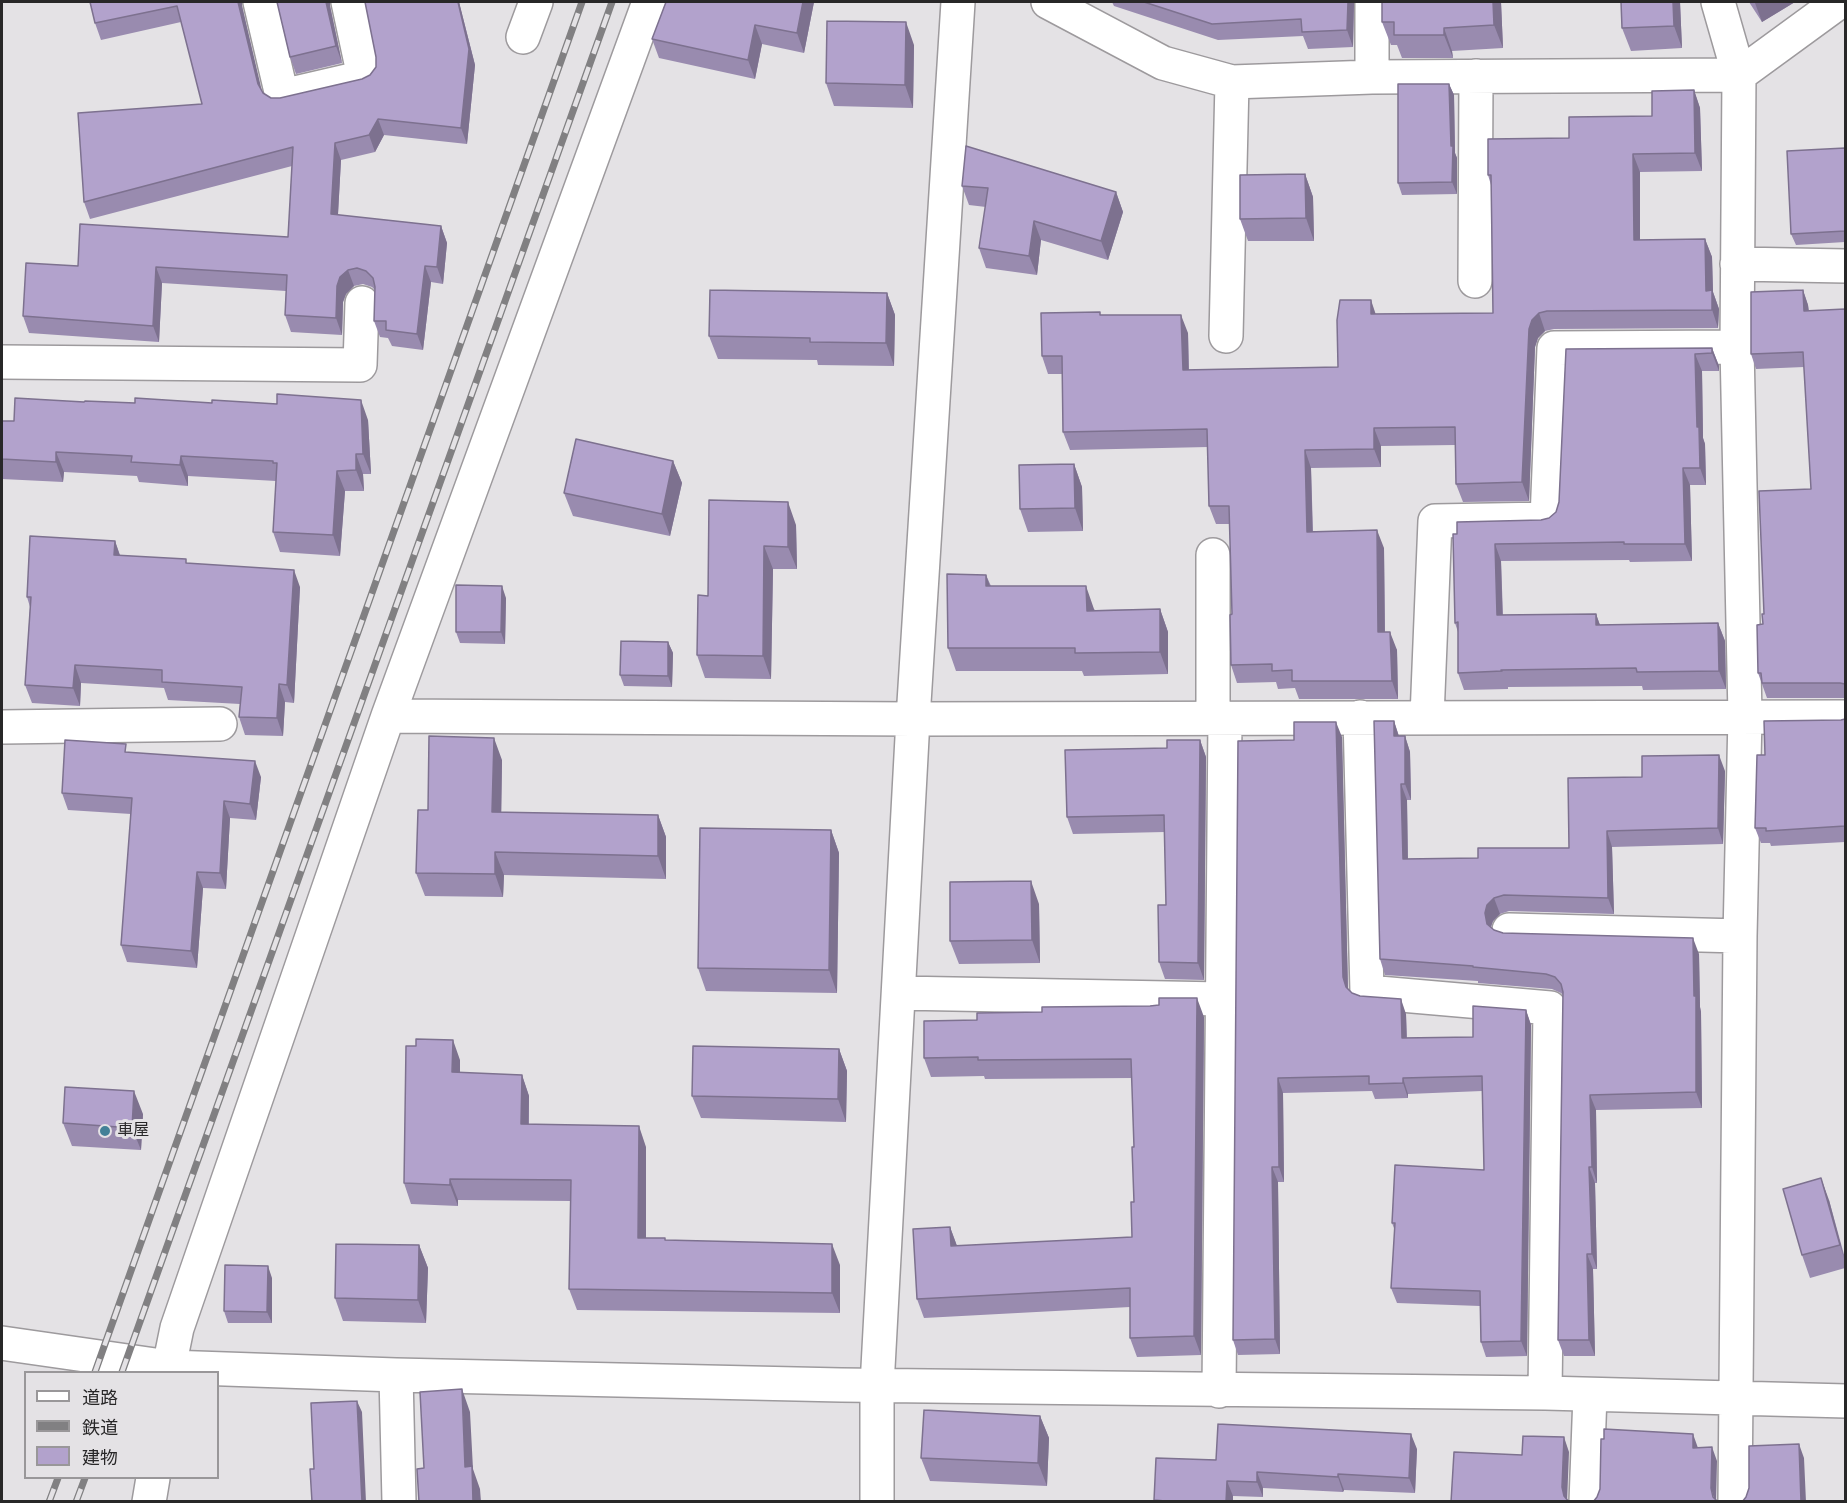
<!DOCTYPE html>
<html>
<head>
<meta charset="utf-8">
<style>
  body { margin:0 }
  #map { position:relative; width:1847px; height:1503px; overflow:hidden; background:#e4e2e5; font-family:"Varela Round","Noto Sans JP",sans-serif }
  canvas { display:block }
  .frame { position:absolute; inset:0; border:3px solid #282728; pointer-events:none }
  .legend { position:absolute; left:24px; top:1371px; width:195px; height:108px; box-sizing:border-box; background:#e4e2e5; border:2px solid #999799; margin:0; padding:8px 10px; list-style:none; font-size:18px; color:#282728 }
  .legend li { display:flex; align-items:center; gap:12px; height:30px }
  .legend b { width:30px; border:2px solid #999799 }
</style>
</head>
<body>
<div id="map">
<canvas width="1847" height="1503"></canvas>
<div class="frame"></div>
<ul class="legend">
<li><b style="height:8px;background:#fff"></b>道路</li>
<li><b style="height:8px;background:#818082"></b>鉄道</li>
<li><b style="height:16px;background:#b2a2cc"></b>建物</li>
</ul>
</div>
<script>
const ctx = document.querySelector('canvas').getContext('2d');
ctx.lineJoin = 'round';
const poly = rows => new Path2D(rows.map(r => 'M' + r).join(''));
function stroke(path, color, width, dash) { ctx.strokeStyle = color; ctx.lineWidth = width; ctx.lineCap = dash ? 'butt' : 'round'; ctx.setLineDash(dash || []); ctx.stroke(path); }
function fill(path, color) { ctx.fillStyle = color; ctx.fill(path, 'evenodd'); }
function label(font, color, halo, rows, align = 'center') {
  ctx.font = font + ' "Varela Round","Noto Sans JP",sans-serif'; ctx.lineWidth = 6; ctx.setLineDash([]); ctx.textBaseline = 'middle'; ctx.strokeStyle = halo; ctx.fillStyle = color; for (const [text, x, y, turn = 0] of rows) {
    ctx.save(); ctx.translate(x, y); ctx.rotate((+turn || 0) * Math.PI / 180); ctx.textAlign = isNaN(turn) ? turn : align; if (halo) ctx.strokeText(text, 0, 0); ctx.fillText(text, 0, 0); ctx.restore();
  }
}
const minor = poly([
  [260,2,282,96,364,77,348,2],
  [1048,2,1163,63,1232,82,1372,77,1739,75,1839,2],
  [1718,2,1739,75,1737,347,1745,716,1740,936,1735,1502],
  [523,37,536,2],
  [1372,77,1372,2],
  [1737,264,1846,266],
  [1475,281,1476,76],
  [1226,336,1232,82],
  [2,362,360,365,362,303],
  [1213,555,1213,718],
  [388,716,913,719,1846,717],
  [1360,717,1367,992,1550,1008,1545,1393],
  [1427,717,1435,521,1547,519,1554,348,1737,347],
  [2,727,220,724],
  [1509,930,1740,936],
  [899,993,1222,999],
  [2,1343,169,1367,396,1375,841,1385,1545,1393,1846,1401],
  [168,1372,177,1328,388,716,649,2],
  [396,1375,399,1502],
  [1219,1391,1225,718],
  [149,1502,153,1478],
  [877,1502,877,1386,913,719,958,2],
  [1586,1502,1590,1395]
]);
stroke(minor, '#9d9a9d', 36);
stroke(minor, '#fff', 33);
const rail = poly([
  [95,1372,582,2],
  [122,1372,612,2],
  [49,1502,58,1478],
  [76,1502,85,1478]
]);
stroke(rail, '#818082', 7);
stroke(rail, '#e4e2e5', 4.5, [14]);
fill(poly([
  [90,2,242,2,242,6,261,90,263,93,271,98,280,98,362,79,370,75,376,67,376,57,365,2,459,2,475,65,467,144,384,135,375,152,341,160,338,215,441,226,447,243,443,284,431,282,423,350,392,346,388,338,380,337,374,321,375,290,372,287,363,284,354,286,346,294,343,302,342,335,291,332,285,315,286,291,162,283,159,342,29,333,23,316,78,266,288,237,292,166,90,219,84,202,202,104,181,22,101,40,95,23],
  [277,2,330,2,330,6,342,63,296,74,290,57],
  [666,2,814,2,804,53,762,44,755,79,659,58,652,39],
  [1112,2,1354,2,1353,47,1308,49,1303,36,1218,40,1114,6],
  [1501,2,1503,48,1452,51,1453,58,1402,58,1397,45,1391,45,1382,22],
  [1621,2,1680,2,1682,48,1631,51,1622,28],
  [1749,2,1795,2,1762,22],
  [914,45,913,108,834,106,826,83],
  [1449,84,1454,95,1455,153,1457,158,1457,194,1402,195,1398,183],
  [1694,90,1700,108,1702,171,1640,172,1640,240,1705,239,1712,257,1713,292,1719,309,1718,328,1554,329,1545,331,1538,338,1535,347,1529,501,1463,502,1456,484,1455,445,1381,446,1381,467,1311,468,1313,531,1384,548,1385,632,1397,650,1398,699,1299,699,1295,688,1278,689,1276,682,1237,683,1231,665,1232,614,1230,524,1216,524,1209,506,1208,447,1070,450,1063,432,1062,374,1048,374,1042,356,1101,315,1188,333,1189,370,1338,367,1376,314,1493,313,1491,185,1488,175,1569,138,1652,116],
  [1845,149,1845,242,1796,245,1791,234],
  [1305,174,1313,197,1314,241,1248,241,1240,219],
  [962,186,1116,192,1123,212,1108,260,1041,240,1037,275,986,268,979,248,986,207,969,205],
  [1803,290,1808,305,1809,311,1845,309,1845,698,1767,698,1758,673,1764,614,1811,489,1804,367,1756,369,1751,354],
  [887,293,895,315,894,366,818,365,817,360,718,359,709,336],
  [1712,348,1719,366,1719,371,1702,371,1703,438,1705,444,1706,485,1690,485,1692,561,1630,562,1629,560,1501,561,1503,615,1596,614,1600,625,1718,623,1725,641,1726,689,1643,690,1642,686,1508,687,1508,689,1464,690,1458,673,1458,632,1455,623,1457,534,1541,520,1549,518,1556,512,1559,502,1566,349],
  [368,420,371,474,363,474,364,491,345,491,340,556,280,552,273,532,276,481,188,476,188,486,139,482,137,476,64,472,63,482,2,479,2,421],
  [673,461,682,483,670,536,573,516,564,493],
  [1074,464,1082,487,1083,531,1028,532,1020,509],
  [709,500,796,525,797,569,773,569,771,679,705,678,697,655,708,596],
  [115,541,120,555,188,563,300,587,294,703,285,702,283,736,245,735,239,717,240,704,168,700,164,688,81,683,80,706,32,703,25,685,30,607,27,597],
  [986,575,991,586,1094,609,1095,610,1160,609,1168,632,1168,674,1084,676,1082,671,956,671,948,648],
  [506,598,505,644,460,643,456,632],
  [668,642,673,653,672,687,624,686,620,675],
  [1845,719,1845,842,1771,846,1770,843,1761,843,1755,828,1765,755],
  [1394,721,1399,736,1405,736,1410,752,1411,800,1407,800,1408,859,1478,858,1569,848,1642,777,1725,771,1723,844,1612,847,1614,914,1509,911,1500,914,1493,921,1491,927,1494,930,1503,933,1699,954,1700,1007,1701,1012,1702,1108,1596,1110,1597,1183,1595,1183,1597,1269,1593,1269,1595,1356,1564,1356,1558,1340,1563,995,1561,993,1552,989,1478,983,1478,981,1385,975,1380,959],
  [1342,737,1348,989,1352,993,1406,1014,1407,1038,1473,1037,1526,1010,1531,1025,1527,1356,1486,1357,1481,1342,1480,1306,1397,1303,1391,1288,1395,1231,1392,1223,1484,1170,1482,1091,1408,1094,1408,1098,1375,1099,1372,1091,1283,1093,1284,1182,1278,1182,1280,1354,1238,1355,1233,1340,1294,740],
  [1200,740,1206,757,1204,980,1165,979,1159,962,1166,905,1165,832,1073,834,1067,817,1167,748],
  [129,753,261,777,256,820,230,818,226,889,203,888,197,968,127,962,121,945,131,814,68,810,62,793],
  [502,760,501,812,658,815,666,837,666,879,504,875,503,897,425,896,416,873,428,810],
  [831,830,839,853,837,993,706,991,698,968],
  [1039,904,1040,963,959,964,950,941],
  [1204,1017,1201,1355,1137,1357,1130,1338,1130,1307,924,1318,917,1299,950,1227,957,1246,1132,1237,1134,1202,1134,1147,1132,1078,985,1079,984,1076,931,1077,924,1058],
  [839,1049,847,1071,846,1122,701,1118,692,1096],
  [460,1060,460,1073,522,1075,529,1096,529,1124,646,1147,646,1238,840,1265,840,1313,577,1310,569,1289,571,1201,458,1200,458,1206,411,1204,404,1183],
  [143,1114,141,1150,72,1146,63,1123],
  [1829,1200,1845,1258,1845,1268,1810,1278,1802,1255],
  [419,1245,428,1268,426,1323,343,1321,335,1298],
  [272,1278,272,1323,228,1323,224,1311],
  [1040,1416,1049,1438,1047,1486,930,1481,921,1458],
  [1417,1449,1415,1493,1344,1490,1343,1492,1263,1488,1263,1497,1233,1496,1233,1502,1154,1502,1154,1500,1216,1460]
]), '#998baf');
fill(poly([
  [238,2,242,2,242,6,264,100,258,84],
  [326,2,330,2,330,6,342,63,336,46],
  [458,2,459,2,475,65,467,144,461,128],
  [803,2,814,2,804,53,797,33],
  [1348,2,1354,2,1353,47,1347,30],
  [1493,2,1501,2,1503,48,1494,25],
  [1673,2,1680,2,1682,48,1674,26],
  [1756,2,1795,2,1762,22,1755,3],
  [906,22,914,45,913,108,905,85],
  [755,25,762,44,755,79,748,60],
  [1444,28,1452,51,1453,58,1444,35],
  [1449,84,1454,95,1455,153,1457,158,1457,194,1452,182],
  [1694,90,1700,108,1702,171,1695,153],
  [378,119,384,135,375,152,369,135],
  [335,143,341,160,337,231,331,214],
  [1633,154,1640,172,1640,258,1634,240],
  [1305,174,1313,197,1314,241,1306,218],
  [1116,192,1123,212,1108,260,1101,241],
  [1034,221,1041,240,1037,275,1029,256],
  [441,226,447,243,443,284,437,267],
  [1705,239,1712,257,1713,292,1719,309,1718,328,1706,291],
  [425,266,431,282,423,350,417,334],
  [156,267,162,283,159,342,153,326],
  [348,270,354,286,346,294,343,302,342,335,336,318,337,286,340,277],
  [1803,290,1808,305,1810,326,1804,311],
  [887,293,895,315,894,366,886,343],
  [1371,300,1377,318,1371,314],
  [1539,313,1545,331,1538,338,1535,347,1529,501,1522,482,1529,329,1532,320],
  [1181,315,1188,333,1189,388,1183,370],
  [1712,348,1719,366,1719,371,1712,353],
  [1695,354,1702,371,1703,438,1705,444,1706,485,1700,468,1697,427],
  [361,400,368,420,371,474,363,454],
  [1374,428,1381,446,1381,467,1374,449],
  [1305,450,1311,468,1313,550,1307,532],
  [56,452,64,472,63,482,56,462],
  [356,454,363,474,364,491,356,470],
  [181,456,188,476,188,486,180,465],
  [673,461,682,483,670,536,662,514],
  [1074,464,1082,487,1083,531,1075,508],
  [1683,468,1690,485,1692,561,1685,544],
  [337,471,345,491,340,556,333,535],
  [788,502,796,525,797,569,788,547],
  [1377,530,1384,548,1385,650,1378,632],
  [115,541,121,559,114,555],
  [1495,544,1501,561,1503,633,1497,615],
  [764,546,773,569,771,679,763,656],
  [294,570,300,587,294,703,287,685],
  [986,575,994,597,986,586],
  [502,586,506,598,505,644,501,632],
  [1086,586,1094,609,1095,633,1087,611],
  [1160,609,1168,632,1168,674,1160,652],
  [1596,614,1602,631,1596,625],
  [1718,623,1725,641,1726,689,1719,671],
  [1390,632,1397,650,1398,699,1392,681],
  [668,642,673,653,672,687,668,676],
  [75,665,81,683,80,706,73,688],
  [279,684,285,702,283,736,277,718],
  [1394,721,1399,737,1394,736],
  [1336,722,1342,737,1348,992,1351,1002,1343,977],
  [1405,736,1410,752,1411,800,1405,784],
  [494,738,502,760,501,834,492,812],
  [1200,740,1206,757,1204,980,1198,963],
  [1719,755,1725,771,1723,844,1718,828],
  [255,761,261,777,256,820,250,804],
  [1401,784,1407,800,1408,874,1403,859],
  [224,801,230,818,226,889,220,873],
  [658,815,666,837,666,879,658,856],
  [831,830,839,853,837,993,829,970],
  [1607,831,1612,847,1614,914,1608,898],
  [495,852,504,875,503,897,495,874],
  [197,872,203,888,197,968,191,951],
  [1031,881,1039,904,1040,963,1032,940],
  [1494,898,1500,914,1493,921,1490,929,1487,924,1485,913,1487,905],
  [1693,938,1699,954,1700,1007,1701,1012,1702,1108,1696,1092],
  [1197,998,1204,1017,1201,1355,1194,1336],
  [1401,999,1406,1014,1407,1053,1402,1038],
  [1526,1010,1531,1025,1527,1356,1521,1341],
  [453,1040,460,1060,460,1093,452,1072],
  [839,1049,847,1071,846,1122,838,1099],
  [522,1075,529,1096,528,1145,521,1124],
  [1278,1078,1283,1093,1284,1182,1279,1167],
  [1403,1078,1408,1094,1408,1098,1403,1083],
  [134,1091,143,1114,141,1150,132,1128],
  [1590,1095,1596,1110,1597,1183,1592,1167],
  [639,1126,646,1147,646,1258,638,1238],
  [1272,1167,1278,1182,1280,1354,1275,1339],
  [1589,1167,1595,1183,1597,1269,1592,1254],
  [1821,1178,1829,1200,1845,1261,1840,1245],
  [450,1179,458,1200,458,1206,450,1185],
  [950,1227,957,1246,951,1246],
  [832,1244,840,1265,840,1313,832,1293],
  [419,1245,428,1268,426,1323,418,1300],
  [1587,1254,1593,1269,1595,1356,1589,1340],
  [268,1266,272,1278,272,1323,267,1312],
  [462,1389,470,1412,473,1469,480,1489,481,1502,473,1502,465,1467],
  [357,1401,362,1412,366,1502,362,1502],
  [1040,1416,1049,1438,1047,1486,1038,1463],
  [1411,1434,1417,1449,1415,1493,1409,1478],
  [1693,1434,1698,1448,1693,1448],
  [1564,1437,1569,1452,1567,1502,1564,1496,1562,1487],
  [1799,1444,1804,1458,1806,1502,1801,1502],
  [1712,1447,1717,1461,1716,1502,1715,1502,1711,1488],
  [1257,1472,1263,1488,1263,1497,1257,1482],
  [1338,1474,1344,1490,1343,1492,1338,1477],
  [1227,1481,1233,1496,1233,1502,1226,1502]
]), '#7d718f');
const building = poly([
  [90,2,238,2,258,84,263,93,271,98,280,98,362,79,370,75,376,67,376,57,365,2,458,2,469,49,461,128,378,119,369,135,335,143,331,214,441,226,437,267,425,266,417,334,386,330,386,321,374,321,375,287,373,278,366,271,357,268,348,270,340,277,337,286,336,318,285,315,287,275,156,267,153,326,23,316,26,263,78,266,80,224,288,237,293,147,84,202,78,113,202,104,177,6,95,23,90,2],
  [277,2,326,2,336,46,290,57,277,2],
  [666,2,803,2,797,33,755,25,748,60,652,39,666,2],
  [1144,2,1348,2,1347,30,1302,32,1301,19,1212,24,1144,2],
  [1382,2,1493,2,1494,25,1444,28,1444,35,1394,35,1394,22,1382,22,1382,2],
  [1621,2,1673,2,1674,26,1622,28,1621,2],
  [827,21,906,22,905,85,826,83,827,21],
  [1398,84,1449,84,1451,146,1453,146,1452,182,1398,183,1398,84],
  [1694,90,1695,153,1633,154,1634,240,1705,239,1706,291,1712,290,1712,310,1547,311,1539,313,1532,320,1529,329,1522,482,1456,484,1455,427,1374,428,1374,449,1305,450,1307,532,1377,530,1378,632,1390,632,1392,681,1292,681,1292,670,1272,671,1272,664,1231,665,1230,615,1232,614,1229,506,1209,506,1207,429,1063,432,1062,356,1042,356,1041,313,1100,312,1100,315,1181,315,1183,370,1338,367,1337,320,1340,300,1371,300,1371,314,1493,313,1491,175,1488,175,1488,139,1569,138,1569,117,1652,116,1652,91,1694,90],
  [966,146,1116,192,1101,241,1034,221,1029,256,979,248,988,188,962,186,966,146],
  [1845,148,1845,231,1791,234,1787,151,1845,148],
  [1305,174,1306,218,1240,219,1240,175,1305,174],
  [710,290,887,293,886,343,810,342,810,338,709,336,710,290],
  [1803,290,1804,311,1845,309,1845,684,1840,683,1762,683,1761,673,1758,673,1757,625,1763,624,1762,614,1764,614,1759,491,1811,489,1803,352,1751,354,1751,292,1803,290],
  [1712,348,1712,353,1695,354,1697,427,1699,427,1700,468,1683,468,1685,544,1624,544,1624,542,1495,544,1497,615,1596,614,1596,625,1718,623,1719,671,1637,672,1636,668,1501,670,1502,671,1458,673,1458,622,1455,623,1453,534,1457,534,1457,522,1541,520,1549,518,1556,512,1559,502,1566,349,1712,348],
  [277,394,361,400,363,454,356,454,356,470,337,471,333,535,273,532,277,463,273,463,273,461,181,456,180,465,131,462,132,456,56,452,56,462,2,459,2,421,14,421,15,398,84,402,85,401,135,403,135,398,212,403,212,400,277,404,277,394],
  [576,439,673,461,662,514,564,493,576,439],
  [1074,464,1075,508,1020,509,1019,465,1074,464],
  [709,500,788,502,788,547,764,546,763,656,697,655,698,595,708,596,709,500],
  [30,536,115,541,114,555,186,559,186,563,294,570,287,685,279,684,277,718,239,717,242,687,162,682,162,670,75,665,73,688,25,685,31,597,27,597,30,536],
  [947,574,986,575,986,586,1086,586,1087,611,1160,609,1160,652,1075,653,1075,648,948,648,947,574],
  [456,585,502,586,501,632,456,632,456,585],
  [621,641,668,642,668,676,620,675,621,641],
  [1845,719,1845,826,1766,831,1766,828,1755,828,1757,755,1765,755,1764,721,1841,720,1845,719],
  [1374,721,1394,721,1394,736,1405,736,1405,784,1401,784,1403,859,1478,858,1478,848,1569,848,1568,778,1642,777,1642,756,1719,755,1718,828,1607,831,1608,898,1504,895,1494,898,1487,905,1485,913,1487,924,1494,930,1503,933,1693,938,1694,996,1696,996,1696,1092,1590,1095,1592,1167,1589,1167,1592,1254,1587,1254,1589,1340,1558,1340,1563,992,1561,984,1555,977,1546,974,1473,967,1473,966,1380,959,1374,721],
  [1294,722,1336,722,1343,977,1346,987,1352,993,1360,996,1401,999,1402,1038,1473,1037,1473,1006,1526,1010,1521,1341,1481,1342,1480,1291,1391,1288,1395,1223,1392,1223,1395,1165,1484,1170,1482,1076,1403,1078,1403,1083,1369,1084,1369,1076,1278,1078,1279,1167,1272,1167,1275,1339,1233,1340,1238,741,1294,740,1294,722],
  [429,736,494,738,492,812,658,815,658,856,495,852,495,874,416,873,418,810,428,810,429,736],
  [65,740,126,744,125,752,255,761,250,804,224,801,220,873,197,872,191,951,121,945,132,798,62,793,65,740],
  [1167,740,1200,740,1198,963,1159,962,1158,905,1166,905,1164,815,1067,817,1065,750,1167,748,1167,740],
  [700,828,831,830,829,970,698,968,700,828],
  [1031,881,1032,940,950,941,950,882,1031,881],
  [1159,998,1197,998,1194,1336,1130,1338,1130,1288,917,1299,913,1229,950,1227,951,1246,1132,1237,1131,1202,1134,1202,1132,1147,1134,1147,1131,1059,978,1060,978,1057,924,1058,924,1021,977,1020,977,1013,1042,1012,1042,1007,1150,1006,1159,1005,1159,998],
  [416,1039,453,1040,452,1072,522,1075,521,1124,639,1126,638,1238,665,1238,665,1240,832,1244,832,1293,569,1289,571,1180,450,1179,450,1185,404,1183,406,1046,416,1046,416,1039],
  [693,1046,839,1049,838,1099,692,1096,693,1046],
  [65,1087,134,1091,132,1128,63,1123,65,1087],
  [1821,1178,1840,1245,1802,1255,1783,1189,1821,1178],
  [336,1244,419,1245,418,1300,335,1298,336,1244],
  [225,1265,268,1266,267,1312,224,1311,225,1265],
  [462,1389,465,1467,472,1466,473,1502,419,1502,417,1469,424,1468,420,1392,462,1389],
  [357,1401,362,1502,312,1502,310,1469,314,1469,311,1403,357,1401],
  [924,1410,1040,1416,1038,1463,921,1458,924,1410],
  [1218,1424,1411,1434,1409,1478,1338,1474,1338,1477,1257,1472,1257,1482,1227,1481,1226,1502,1177,1502,1154,1500,1156,1458,1216,1460,1218,1424],
  [1604,1429,1693,1434,1693,1448,1712,1447,1711,1488,1713,1497,1718,1502,1593,1502,1597,1497,1600,1489,1601,1439,1604,1439,1604,1429],
  [1523,1436,1564,1437,1562,1487,1564,1496,1569,1502,1451,1502,1454,1452,1522,1455,1523,1436],
  [1799,1444,1801,1502,1742,1502,1746,1497,1749,1488,1749,1446,1799,1444]
]);
fill(building, '#b2a2cc');
stroke(building, '#7d718f', 1.5);
for (const [x, y, r, color] of [
  [105,1131,6,"#438097"]
]) { const dot = new Path2D(); dot.arc(x, y, r, 0, 2 * Math.PI); ctx.fillStyle = color; ctx.fill(dot); stroke(dot, '#e4e2e5', 2); }
label('16px', '#282728', '#e4e2e5', [
  ["車屋",117,1131]
], 'left');
</script>
</body>
</html>
